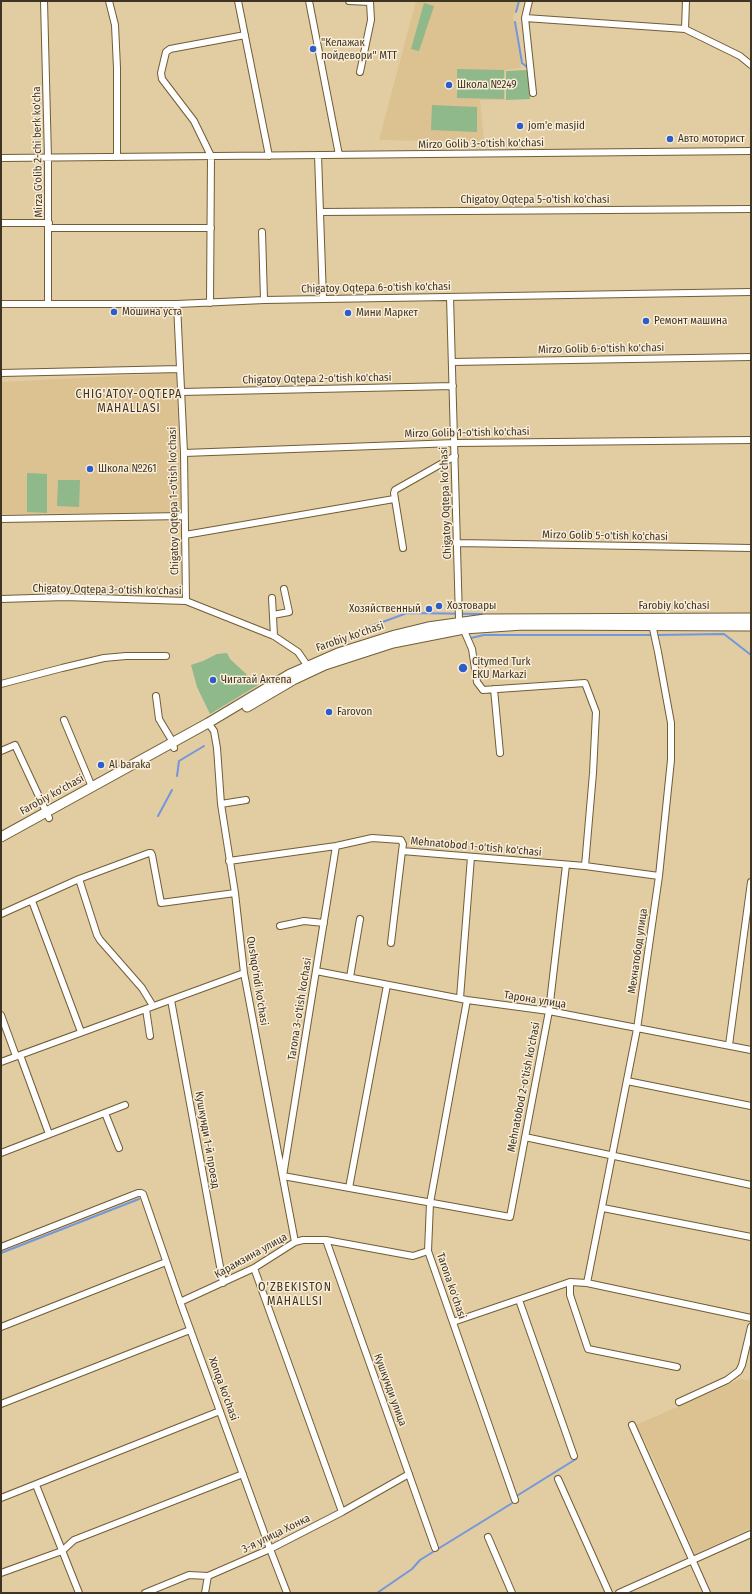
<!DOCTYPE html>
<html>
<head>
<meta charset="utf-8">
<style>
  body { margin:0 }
  #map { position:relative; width:752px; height:1594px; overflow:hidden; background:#e2cca1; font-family:"Fira Sans Condensed",sans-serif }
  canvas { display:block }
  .frame { position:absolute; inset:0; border:2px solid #3d3423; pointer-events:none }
</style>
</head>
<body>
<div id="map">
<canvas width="752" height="1594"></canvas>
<div class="frame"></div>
</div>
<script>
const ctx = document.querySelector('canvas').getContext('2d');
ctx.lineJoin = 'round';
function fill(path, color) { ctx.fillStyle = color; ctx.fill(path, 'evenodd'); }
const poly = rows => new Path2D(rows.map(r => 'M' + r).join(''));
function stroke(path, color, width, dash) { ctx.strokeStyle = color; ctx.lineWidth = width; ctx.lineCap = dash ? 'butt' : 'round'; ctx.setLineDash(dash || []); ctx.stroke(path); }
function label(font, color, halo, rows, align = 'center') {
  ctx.font = font + ' "Fira Sans Condensed",sans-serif'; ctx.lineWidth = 3; ctx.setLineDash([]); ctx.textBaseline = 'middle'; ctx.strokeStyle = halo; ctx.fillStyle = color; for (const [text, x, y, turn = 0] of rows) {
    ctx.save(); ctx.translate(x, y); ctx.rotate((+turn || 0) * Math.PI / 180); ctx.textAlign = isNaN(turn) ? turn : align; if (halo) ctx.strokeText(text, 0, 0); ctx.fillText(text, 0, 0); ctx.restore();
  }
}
fill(poly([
  [416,1,518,1,513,17,521,68,505,70,505,100,480,100,484,142,379,140],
  [176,373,181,512,1,514,1,382],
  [741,1379,751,1381,751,1528,695,1554,648,1447,636,1425]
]), '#dcc191');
fill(poly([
  [424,3,434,6,419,51,411,49],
  [457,69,504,70,504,99,457,98],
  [528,70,530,99,506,100,506,71],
  [432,105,477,107,477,132,431,130],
  [27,473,47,474,47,513,27,512],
  [58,480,80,480,79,507,57,506],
  [227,653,230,659,258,685,210,714,197,687,191,665,203,661,217,654]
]), '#8fb88b');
stroke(poly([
  [516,12,519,1],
  [515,22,522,63,527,67],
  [361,630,407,613,482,614],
  [656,635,724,634,751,655],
  [471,638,484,635,652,635],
  [177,776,179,761,204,746],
  [158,816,172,790],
  [1,1253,139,1199],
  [515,1497,576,1459],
  [377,1593,412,1569,420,1560,514,1502]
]), '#7396dc', 2);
const street = poly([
  [44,1,48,158,48,303],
  [109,1,115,25,117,68,117,157],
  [238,1,269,156],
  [309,1,339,155],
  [349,1,370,2],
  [529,1,525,18,533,93],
  [525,18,685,29,740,56,751,65],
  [685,29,686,1],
  [360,72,371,20,370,2],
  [318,155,323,299],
  [1,158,751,151],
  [320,212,751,209],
  [1,223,49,223],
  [49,228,211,228],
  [262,232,264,300],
  [450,297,459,619,472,649,477,682,483,690,585,683,596,712,593,773,585,866],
  [210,303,211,156,194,121,162,79,161,73,166,52,170,49,245,35],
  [1,304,177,304,264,300,751,292],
  [177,304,184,453,186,601],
  [452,362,751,357],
  [1,373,180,369],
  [181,392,453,386],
  [184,453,455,443,751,440],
  [1,519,184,516],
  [185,535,394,499],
  [458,543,751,548],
  [403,548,394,493,395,490,455,456],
  [272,598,274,636],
  [1,599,65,597,186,601,274,636,298,652,309,668],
  [273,615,289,612,284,589],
  [1,684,62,668,104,658,126,656,166,656],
  [494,689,500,753],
  [156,696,159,719,171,739,174,748],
  [64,720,92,787],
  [208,723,214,731,217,748,221,804,235,893,244,973,295,1242],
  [1,751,15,745,49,818],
  [221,804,246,800],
  [336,846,283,1176,510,1217,549,1011,566,865],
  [402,851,585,866,659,876],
  [229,861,336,846,372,838,401,840,403,844,402,851,391,943],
  [79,879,97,935,100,940,142,988,153,1006],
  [32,901,81,1032],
  [1,914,79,879,149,853,151,853,152,855,161,903,235,893],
  [280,926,304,921,324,923],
  [316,971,467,1000,549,1011,751,1050],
  [350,977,360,919],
  [460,998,471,857],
  [171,1000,223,1283],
  [467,1000,430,1203,428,1251,515,1500],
  [146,1009,150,1036],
  [1,1015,16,1056],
  [729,1045,751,882],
  [20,1055,49,1134],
  [1,1062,244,973],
  [627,1081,751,1106],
  [105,1113,119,1148],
  [525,1137,751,1185],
  [1,1153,125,1105],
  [349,1188,387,985],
  [603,1208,751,1237],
  [326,1240,435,1548],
  [1,1247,138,1193,141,1193,143,1194,182,1307,270,1549,287,1593],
  [254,1268,342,1512],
  [570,1282,570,1295,588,1349,677,1367],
  [587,1283,637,1029,659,876,671,760,671,723,658,652,652,624],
  [519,1300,574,1456],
  [180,1302,254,1268,295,1242,303,1240,326,1240,413,1256,428,1251],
  [453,1322,570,1282,587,1283,751,1318],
  [1,1327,166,1262],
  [679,1402,727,1380,739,1371,742,1365,751,1327],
  [1,1404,190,1330],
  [632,1425,707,1593],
  [558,1479,609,1593],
  [36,1485,79,1593],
  [1,1498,220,1411],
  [488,1537,512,1593],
  [1,1573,62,1551,74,1540,243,1474],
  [145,1593,189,1575,208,1576,270,1549,342,1512,409,1474],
  [205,1593,208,1576],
  [619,1593,751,1534]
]);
const primary = poly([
  [247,707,293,680,325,665,393,643,464,629,523,625,751,626],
  [1,837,208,723,290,674,338,653,395,635,428,627,485,619,751,618]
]);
stroke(street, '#715d36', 8);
stroke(primary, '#715d36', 11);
stroke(street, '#fff', 6);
stroke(primary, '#fff', 9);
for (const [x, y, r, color] of [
  [313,49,4,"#2b5dcc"],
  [449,85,4,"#2b5dcc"],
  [520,126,4,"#2b5dcc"],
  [670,139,4,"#2b5dcc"],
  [114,312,4,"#2b5dcc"],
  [348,313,4,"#2b5dcc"],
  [646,321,4,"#2b5dcc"],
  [90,469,4,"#2b5dcc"],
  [439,606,4,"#2b5dcc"],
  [429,609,4,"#2b5dcc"],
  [463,668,5,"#2b5dcc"],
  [213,680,4,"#2b5dcc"],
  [329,712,4,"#2b5dcc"],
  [101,765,4,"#2b5dcc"]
]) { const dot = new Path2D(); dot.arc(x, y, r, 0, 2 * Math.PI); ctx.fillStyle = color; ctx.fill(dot); stroke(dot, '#faeed9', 1.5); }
label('11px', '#3d3423', '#faeed9', [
  ["\"Келажак",321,43],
  ["пойдевори\" МТТ",321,56],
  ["Школа №249",457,85],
  ["jom'e masjid",528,126],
  ["Авто моторист",678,139],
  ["Мошина уста",122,312],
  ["Мини Маркет",356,313],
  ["Ремонт машина",654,321],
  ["Школа №261",98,469],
  ["Хозтовары",447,606],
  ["Хозяйственный",421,609,"right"],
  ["Citymed Turk",472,662],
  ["EKU Markazi",472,675],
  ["Чигатай Актепа",221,680],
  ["Farovon",337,712],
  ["Al baraka",109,765]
], 'left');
label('11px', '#3d3423', '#faeed9', [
  ["Mirzo Golib 3-o'tish ko'chasi",481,144,-1],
  ["Mirza G'olib 2-chi berk ko'cha",38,152,-91],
  ["Chigatoy Oqtepa 5-o'tish ko'chasi",535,200],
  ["Chigatoy Oqtepa 6-o'tish ko'chasi",376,288,-1],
  ["Mirzo Golib 6-o'tish ko'chasi",601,349,-1],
  ["Chigatoy Oqtepa 2-o'tish ko'chasi",317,379,-1],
  ["Mirzo Golib 1-o'tish ko'chasi",467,433,-1],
  ["Chigatoy Oqtepa 1-o'tish ko'chasi",174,501,-91],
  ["Chigatoy Oqtepa ko'chasi",446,503,-92],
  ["Mirzo Golib 5-o'tish ko'chasi",605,536,1],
  ["Chigatoy Oqtepa 3-o'tish ko'chasi",107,590,1],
  ["Farobiy ko'chasi",674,606],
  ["Farobiy ko'chasi",350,637,-19],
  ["Farobiy ko'chasi",52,795,-29],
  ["Mehnatobod 1-o'tish ko'chasi",476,847,5],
  ["Мехнатобод улица",638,951,-82],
  ["Qushqo'ndi ko'chasi",257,981,81],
  ["Тарона улица",535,1000,9],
  ["Tarona 3-o'tish kochasi",300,1009,-81],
  ["Mehnatobod 2-o'tish ko'chasi",524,1087,-79],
  ["Кушкунди 1-й проезд",207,1140,80],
  ["Карамзина улица",251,1256,-29],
  ["Tarona ko'chasi",451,1286,71],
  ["Xonqa ko'chasi",223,1389,70],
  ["Кушкунди улица",390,1390,70],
  ["3-я улица Хонка",276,1534,-26]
]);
ctx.letterSpacing = '1px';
label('12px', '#3d3423', '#faeed9', [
  ["CHIG'ATOY-OQTEPA",129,395],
  ["MAHALLASI",129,409],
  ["O'ZBEKISTON",295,1288],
  ["MAHALLSI",295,1302]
]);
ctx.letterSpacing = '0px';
</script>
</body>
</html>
